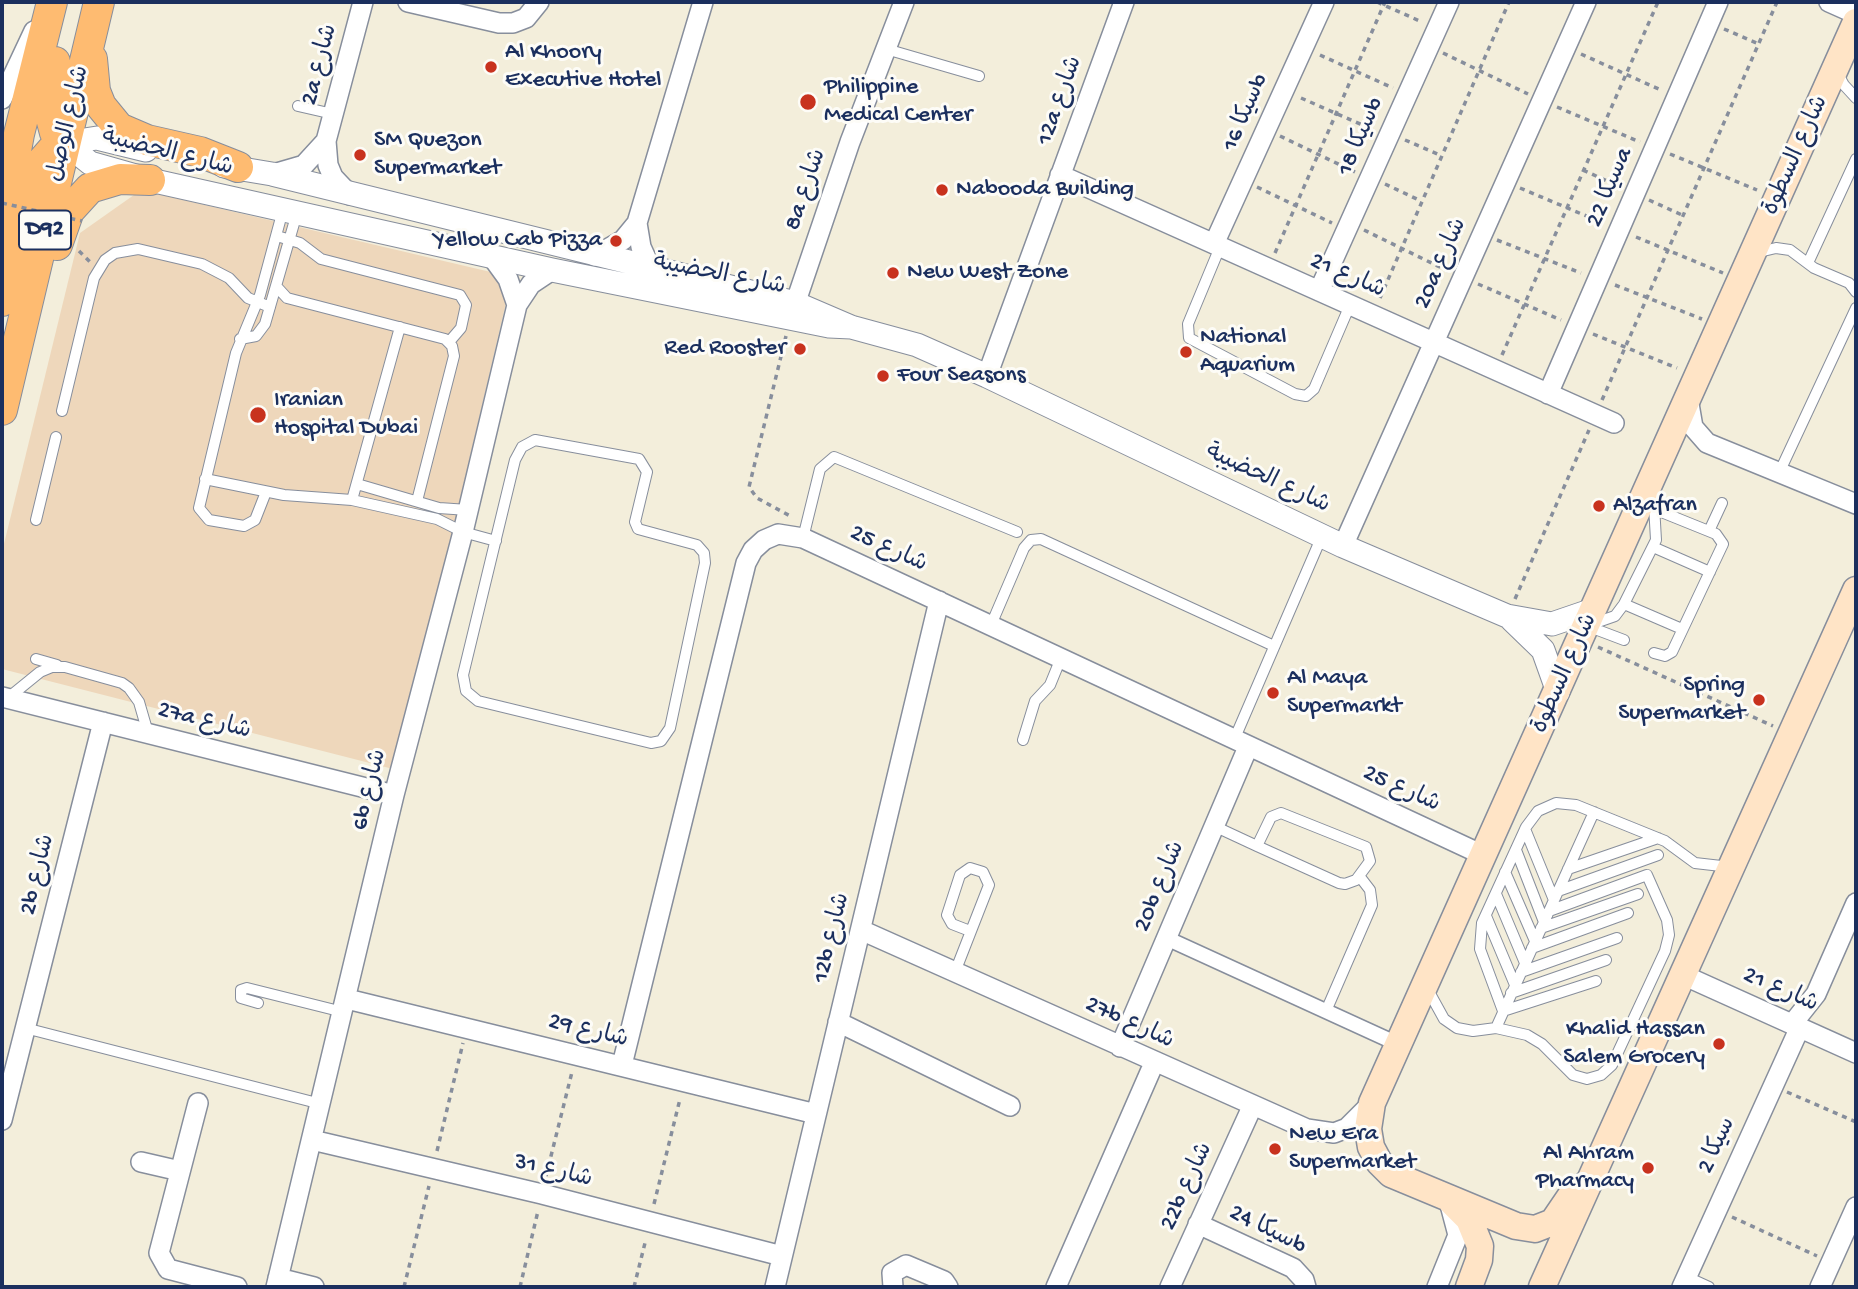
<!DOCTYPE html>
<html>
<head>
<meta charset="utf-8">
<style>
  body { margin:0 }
  #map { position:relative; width:1858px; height:1289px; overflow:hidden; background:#f3eedb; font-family:"Gochi Hand",sans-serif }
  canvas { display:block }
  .frame { position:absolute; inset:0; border:4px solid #1b2f5e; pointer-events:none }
</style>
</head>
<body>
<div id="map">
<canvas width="1858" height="1289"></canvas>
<div class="frame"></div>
</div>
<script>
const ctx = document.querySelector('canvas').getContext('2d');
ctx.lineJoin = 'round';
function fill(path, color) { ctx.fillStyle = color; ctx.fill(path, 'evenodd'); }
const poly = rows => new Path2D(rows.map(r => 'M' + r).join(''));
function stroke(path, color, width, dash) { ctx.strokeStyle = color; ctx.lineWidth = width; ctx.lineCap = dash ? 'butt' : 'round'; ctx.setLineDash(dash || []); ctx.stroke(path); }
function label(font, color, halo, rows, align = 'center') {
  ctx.font = font + ' "Gochi Hand","Playpen Sans Arabic",sans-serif'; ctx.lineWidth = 6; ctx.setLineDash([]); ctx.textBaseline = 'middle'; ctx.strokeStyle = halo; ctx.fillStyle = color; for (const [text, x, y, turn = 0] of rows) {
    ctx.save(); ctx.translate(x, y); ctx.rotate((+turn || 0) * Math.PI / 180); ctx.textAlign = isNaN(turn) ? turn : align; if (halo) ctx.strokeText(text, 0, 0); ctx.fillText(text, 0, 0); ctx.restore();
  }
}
fill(poly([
  [141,190,512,277,397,770,2,669,2,552,80,233]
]), '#eed7bb');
const service = poly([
  [886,49,979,76],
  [1837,72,1844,85,1856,98],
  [298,106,333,114],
  [277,236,300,243,321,259,460,295,466,305,461,328,449,342],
  [1220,247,1188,324,1189,338,1295,394,1306,396,1314,389,1350,305],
  [1755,253,1776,248,1790,250,1814,268,1849,283,1856,292],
  [1808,263,1856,159],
  [276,286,287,298,445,339,452,346,454,356,417,501],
  [240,339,256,336,265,324,297,213],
  [62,411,94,278,105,260,115,253,138,249,202,264,229,278,248,298,270,307],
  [535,440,639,459,647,472,635,522,638,529,697,545,704,553,705,563,670,728,661,741,651,743,478,701,466,691,463,675,515,460,522,447,535,440],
  [1779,473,1856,308],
  [205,479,284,495,352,500,437,519,463,532,496,541],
  [357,484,439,508,468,510],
  [266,492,255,520,244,526,209,520,199,508,236,353,260,295,283,210],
  [352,500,400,327],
  [36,520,56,437],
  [1709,531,1722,503],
  [803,538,820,469,834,457,1017,532],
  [1653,547,1710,572],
  [1624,604,1682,629],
  [1592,624,1615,616,1624,604,1656,540,1654,505],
  [991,625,1024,548,1031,540,1041,539,1274,646],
  [1587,626,1624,640],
  [1654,653,1665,656,1672,652,1723,544,1716,534,1654,509],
  [36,659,57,665],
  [8,698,40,672,52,667,65,667,122,683,129,688,139,702,148,733],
  [1023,740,1035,701,1050,685,1061,658],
  [1234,740,1322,536],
  [1214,826,1257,846,1339,883,1345,884,1356,880,1370,861,1366,847,1281,813,1271,817,1257,846],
  [1525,829,1554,900],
  [1516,850,1544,922],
  [1568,869,1658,838],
  [1505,872,1535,941],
  [1558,891,1658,855],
  [1496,894,1525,963],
  [1486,916,1515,985],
  [1541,928,1638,894],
  [1532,948,1628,913],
  [955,972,989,885,983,872,970,868,960,875,947,915,952,924,970,931],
  [1521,972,1617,938],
  [1596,981,1503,1011,1480,949,1482,923,1526,827,1538,811,1556,803,1576,805,1665,841,1695,863,1730,867],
  [1428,990,1444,1019,1457,1028,1473,1031,1496,1028,1527,1035,1542,1044,1573,1075,1587,1079,1601,1075,1612,1065,1665,951,1669,935,1667,920,1647,875,1549,911],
  [1511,993,1606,960],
  [258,1003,241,998,241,990,247,988,343,1012],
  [1326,1011,1372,905,1370,890,1360,877],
  [25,1028,321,1104],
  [1496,1028,1594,812],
  [1687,1277,1709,1287]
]);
const pedestrian = poly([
  [1166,938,1400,1045]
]);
const minor = poly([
  [408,2,499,23,513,23,526,18,539,2],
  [1829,2,1856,14],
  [2,99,34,31],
  [273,174,304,165,326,141],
  [1060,175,1614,423],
  [350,195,333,177,328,165,326,141,363,2],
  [637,223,641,247,651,269],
  [1214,244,1324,2],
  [595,256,623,240,637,223,703,2],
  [492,257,508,279,517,305],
  [1319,291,1449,2],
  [791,316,850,142,904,2],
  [987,376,1124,2],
  [1548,394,1718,2],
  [1688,398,1693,427,1707,443,1856,504],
  [1343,546,1586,2],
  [2,697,394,795],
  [861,930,1307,1129,1334,1133,1347,1128,1372,1103],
  [1683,975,1856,1053],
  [347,999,816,1114],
  [838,1022,1010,1106],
  [1793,1023,1816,994,1856,903],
  [1120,1047,1248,747],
  [622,1065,746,563,753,550,764,540,778,534,803,538,1485,856],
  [198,1103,159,1253,168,1269,237,1287],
  [2,1120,103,722],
  [312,1140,542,1194,782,1256],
  [141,1162,180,1171],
  [1198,1224,1293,1268,1304,1280,1306,1287],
  [278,1278,314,1287],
  [276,1287,394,795,463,532,517,305,531,284,552,270],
  [775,1287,939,601],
  [893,1287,892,1273,906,1265,944,1281,948,1287],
  [1056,1287,1154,1063],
  [1170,1287,1252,1107],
  [1437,1287,1458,1235,1449,1201],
  [1682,1287,1800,1027],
  [1820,1287,1856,1207]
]);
const tertiary = poly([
  [146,150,97,138,65,143,90,163,150,180,552,270,829,326,851,327],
  [224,166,272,174,795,303,851,327,917,345,987,376,1343,546,1507,616,1552,624,1593,610],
  [1512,620,1543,650,1558,692]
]);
const secondary = poly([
  [1590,1181,1570,1197,1553,1222,1535,1229,1516,1226,1391,1174,1379,1162,1371,1147,1368,1129,1372,1103,1856,22],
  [1451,1201,1469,1219,1480,1246,1479,1260,1469,1287],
  [1542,1287,1856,590]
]);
const primary = poly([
  [92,59,95,91,101,106,119,128,147,140,200,152,238,167],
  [55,62,47,103,55,133,65,143],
  [2,227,19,134,52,2],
  [57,245,69,211,90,188,120,179,150,180],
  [2,301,33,172,52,150,65,143],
  [2,410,99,2]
]);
stroke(service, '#878e9c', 12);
stroke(pedestrian, '#878e9c', 17);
stroke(minor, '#878e9c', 22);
stroke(tertiary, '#878e9c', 25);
stroke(secondary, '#878e9c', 29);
stroke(primary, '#878e9c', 32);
stroke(poly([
  [1377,2,1422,22],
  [1724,29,1759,44],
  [1443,53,1528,94],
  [1581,54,1663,91],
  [1320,55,1393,88],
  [1301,98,1374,130],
  [1557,107,1640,142],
  [1280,136,1355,172],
  [1405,140,1440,155],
  [1670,154,1757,190],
  [1583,170,1620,187],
  [1385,184,1421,201],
  [1257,187,1332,223],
  [1520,188,1603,223],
  [1649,200,1682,215],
  [1364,230,1448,271],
  [1636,237,1723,273],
  [1497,240,1581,273],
  [79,251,91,263],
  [1275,253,1385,2],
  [1478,284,1561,320],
  [1615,285,1702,319],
  [1380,298,1509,2],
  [1593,334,1677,368],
  [786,336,749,487,757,498,792,517],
  [1502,355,1658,2],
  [1602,400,1777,2],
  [1515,599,1589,430],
  [1598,647,1773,726],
  [1787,1092,1856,1122],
  [437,1151,463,1043],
  [546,1176,572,1072],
  [654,1204,680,1099],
  [1732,1217,1817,1256],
  [404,1287,429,1186],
  [520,1287,538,1211],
  [634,1287,646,1239]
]), '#878e9c', 3.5, [5, 5]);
stroke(service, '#fff', 10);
stroke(pedestrian, '#fff', 14);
stroke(minor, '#fff', 19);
stroke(tertiary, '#fff', 23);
stroke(secondary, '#ffe4c6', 26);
stroke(primary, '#febb71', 30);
stroke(poly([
  [2,203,82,221]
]), '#878e9c', 3.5, [5, 5]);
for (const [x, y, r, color] of [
  [491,67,7,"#c8321e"],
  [808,102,9,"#c8321e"],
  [360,155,7,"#c8321e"],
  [942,190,7,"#c8321e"],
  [616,241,7,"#c8321e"],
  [893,273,7,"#c8321e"],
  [800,349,7,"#c8321e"],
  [1186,352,7,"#c8321e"],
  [883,376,7,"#c8321e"],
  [258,415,9,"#c8321e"],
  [1599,506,7,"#c8321e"],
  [1273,693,7,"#c8321e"],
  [1759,700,7,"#c8321e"],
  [1719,1044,7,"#c8321e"],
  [1275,1149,7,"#c8321e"],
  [1648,1168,7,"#c8321e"]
]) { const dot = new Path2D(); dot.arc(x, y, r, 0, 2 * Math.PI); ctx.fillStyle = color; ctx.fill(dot); stroke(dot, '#fdfcf7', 2.5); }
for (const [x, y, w] of [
  [45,230,52]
]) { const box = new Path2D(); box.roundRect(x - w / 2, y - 19.5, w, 39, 5); ctx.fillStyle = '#fdfcf7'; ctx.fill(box); stroke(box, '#1b2f5e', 2); }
label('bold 23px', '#1b2f5e', null, [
  ["D92",45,230]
]);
label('24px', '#1b2f5e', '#fdfcf7', [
  ["Al Khoory",505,53],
  ["Executive Hotel",505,81],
  ["Philippine",824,88],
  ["Medical Center",824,116],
  ["SM Quezon",374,141],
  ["Supermarket",374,169],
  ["Nabooda Building",956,190],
  ["Yellow Cab Pizza",602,241,"right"],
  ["New West Zone",907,273],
  ["National",1200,338],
  ["Aquarium",1200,366],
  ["Red Rooster",786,349,"right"],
  ["Four Seasons",897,376],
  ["Iranian",274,401],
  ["Hospital Dubai",274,429],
  ["Alzafran",1613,506],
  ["Al Maya",1287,679],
  ["Supermarkt",1287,707],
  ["Spring",1745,686,"right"],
  ["Supermarket",1745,714,"right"],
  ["Khalid Hassan",1705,1030,"right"],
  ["Salem Grocery",1705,1058,"right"],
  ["New Era",1289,1135],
  ["Supermarket",1289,1163],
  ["Al Ahram",1634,1154,"right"],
  ["Pharmacy",1634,1182,"right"]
], 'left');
label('24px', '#1b2f5e', '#fdfcf7', [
  ["2a شارع",321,65,-75],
  ["12a شارع",1061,101,-70],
  ["سيكا 16b",1247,113,-66],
  ["شارع الوصل",70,124,-77],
  ["سيكا 18b",1362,137,-66],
  ["شارع الحضيبة",167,154,14],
  ["شارع السطوة",1797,156,-66],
  ["سيكا 22a",1611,188,-67],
  ["8a شارع",807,190,-71],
  ["20a شارع",1442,264,-66],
  ["شارع الحضيبة",719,276,11],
  ["شارع 21",1347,277,24],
  ["شارع الحضيبة",1267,480,25],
  ["شارع 25",888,550,25],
  ["شارع السطوة",1566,674,-66],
  ["27a شارع",204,722,14],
  ["6b شارع",371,790,-76],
  ["شارع 25",1401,790,25],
  ["2b شارع",39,875,-76],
  ["20b شارع",1161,887,-67],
  ["12b شارع",833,938,-76],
  ["شارع 21",1780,991,24],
  ["27b شارع",1129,1024,25],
  ["شارع 29",588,1032,14],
  ["سيكا 2",1718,1146,-65],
  ["شارع 31",553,1172,14],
  ["22b شارع",1188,1187,-65],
  ["سيكا 24b",1267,1231,27]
]);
</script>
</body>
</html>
